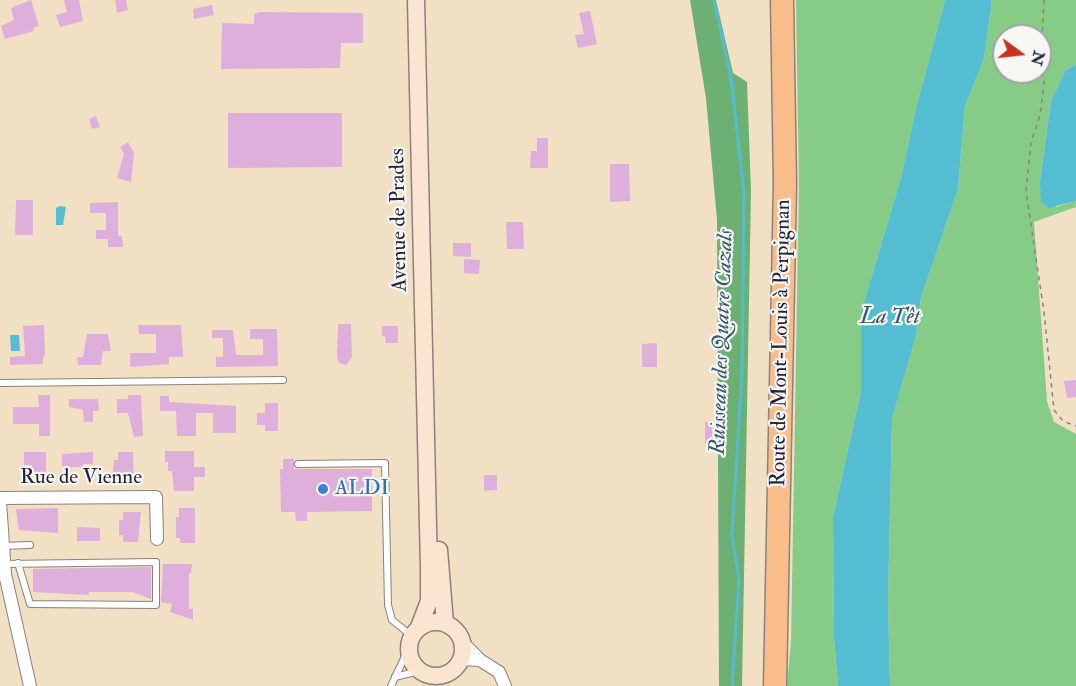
<!DOCTYPE html>
<html>
<head>
<meta charset="utf-8">
<style>
  body { margin:0 }
  #map { position:relative; width:1076px; height:686px; overflow:hidden; background:#f1e0c4; font-family:"IM FELL Double Pica",serif }
  canvas { display:block }
  .north { position:absolute; left:992px; top:24px; width:60px; height:60px; box-sizing:border-box; background:#f6f6f2; border:2px solid #a1a1a9; border-radius:50%; rotate:105deg; font-size:16px; font-weight:700; line-height:24px; text-align:center; color:#22223b }
  .north::after { content:''; display:block; margin:auto; width:21px; height:27px; background:#c8321e; clip-path:polygon(50% 0,100% 100%,50% 72%,0 100%) }
</style>
</head>
<body>
<div id="map">
<canvas width="1076" height="686"></canvas>
<div class="north">N</div>
</div>
<script>
const ctx = document.querySelector('canvas').getContext('2d');
ctx.lineJoin = 'round';
function fill(path, color) { ctx.fillStyle = color; ctx.fill(path, 'evenodd'); }
const poly = rows => new Path2D(rows.map(r => 'M' + r).join(''));
function stroke(path, color, width, dash) { ctx.strokeStyle = color; ctx.lineWidth = width; ctx.lineCap = dash ? 'butt' : 'round'; ctx.setLineDash(dash || []); ctx.stroke(path); }
function label(font, color, halo, rows, align = 'center') {
  ctx.font = font + ' "IM FELL Double Pica",serif'; ctx.lineWidth = 4.5; ctx.setLineDash([]); ctx.textBaseline = 'middle'; ctx.strokeStyle = halo; ctx.fillStyle = color; for (const [text, x, y, turn = 0] of rows) {
    ctx.save(); ctx.translate(x, y); ctx.rotate((+turn || 0) * Math.PI / 180); ctx.textAlign = isNaN(turn) ? turn : align; if (halo) ctx.strokeText(text, 0, 0); ctx.fillText(text, 0, 0); ctx.restore();
  }
}
fill(poly([
  [796,0,945,0,915,112,901,178,861,312,861,391,833,517,834,639,838,686,787,686,791,641,799,185],
  [992,0,1076,0,1076,64,1065,71,1051,101,1040,181,1056,207,1076,201,1076,207,1034,222,1047,401,1054,422,1076,434,1076,686,890,686,888,601,892,419,916,336,921,298,958,189,965,106,984,59],
  [1004,36,1040,36,1040,72,1004,72]
]), '#87cc86');
fill(poly([
  [690,0,716,0,733,73,747,82,751,191,742,686,719,686,717,220,706,98]
]), '#6db073');
fill(poly([
  [945,0,992,0,984,59,965,106,958,189,921,298,916,336,892,419,888,601,890,686,838,686,834,639,833,517,861,391,861,312,901,178,915,112],
  [1076,64,1076,201,1049,208,1041,202,1040,181,1051,101,1065,71],
  [60,206,66,207,63,225,56,225,56,208],
  [10,335,19,335,20,351,11,351]
]), '#55bdd2');
stroke(poly([
  [714,0,731,78,744,193,742,374,732,535,739,580,732,686]
]), '#55bdd2', 3);
fill(poly([
  [31,0,39,26,33,28,34,31,5,39,1,26,14,20,11,8],
  [64,0,79,0,83,21,60,27,56,15,67,12],
  [115,0,126,0,128,10,117,13],
  [212,5,214,15,194,19,193,9],
  [590,11,597,44,578,48,575,35,584,34,579,13],
  [260,12,363,13,363,43,341,43,340,68,221,69,222,23,254,24,254,14],
  [228,113,342,113,342,167,228,168],
  [96,116,100,127,92,129,89,119],
  [537,138,548,138,548,168,530,168,531,151,537,151],
  [128,142,134,153,131,182,117,178,124,154,120,147],
  [610,164,629,164,630,201,610,202],
  [16,200,33,200,33,235,15,235],
  [118,202,118,236,122,236,123,247,108,247,108,239,96,239,96,230,106,230,106,213,90,213,90,203],
  [506,222,523,222,524,249,507,249],
  [453,243,471,243,471,257,453,256],
  [464,259,480,260,479,274,464,273],
  [338,324,351,324,352,357,346,365,339,363,337,358],
  [44,325,45,356,43,357,43,364,10,365,10,357,25,356,23,326],
  [138,325,181,325,183,357,169,357,169,364,130,367,130,353,156,353,156,334,139,334],
  [382,326,398,326,398,343,386,343,385,336,382,336],
  [250,329,277,329,278,366,216,367,216,357,223,357,223,338,212,338,212,330,233,330,236,355,263,355,263,339,250,339],
  [87,334,108,334,111,351,103,351,101,365,78,365,77,357,83,357],
  [657,343,657,367,642,367,642,344],
  [1076,380,1076,397,1067,398,1064,381],
  [38,395,50,395,50,436,39,436,39,424,13,424,13,407,39,407],
  [128,395,141,395,143,436,134,437,128,413,117,413,117,399,128,399],
  [160,396,169,396,169,402,236,406,236,433,213,433,213,413,196,413,196,436,177,436,176,411,160,411],
  [69,399,98,399,99,411,93,411,93,422,84,422,83,410,69,407],
  [265,403,278,403,278,431,265,431,265,425,257,425,257,413,265,413],
  [705,422,712,422,713,444,705,444],
  [165,451,194,451,194,467,205,467,205,477,194,477,194,491,174,491,172,471,168,471,168,462,165,462],
  [24,452,46,452,46,479,36,479,32,465,24,465],
  [93,452,93,464,83,464,83,467,62,467,62,454],
  [118,452,133,452,134,485,112,485,114,460,118,460],
  [283,459,294,459,294,469,372,469,372,511,307,512,307,521,296,521,295,512,281,512,280,469,283,469],
  [484,475,497,475,497,490,484,491],
  [58,508,58,533,19,530,16,509],
  [179,508,195,508,195,543,180,543,180,538,176,538,176,517,179,517],
  [123,512,141,512,138,542,123,542,123,535,119,535,119,520,123,520],
  [77,527,100,528,100,541,77,541],
  [163,564,192,564,191,573,189,573,189,609,193,609,193,620,170,612,172,604,161,602],
  [151,567,151,599,132,592,89,592,89,595,33,592,33,569]
]), '#deafdb');
const lane = poly([
  [0,383,283,380],
  [298,464,385,463,388,605,392,620,412,636],
  [3,546,30,545],
  [4,564,156,562,156,605,30,604,18,563],
  [395,677,419,671],
  [391,686,408,650]
]);
const street = poly([
  [0,498,156,497,157,539],
  [0,502,5,574,30,686],
  [462,642,480,660,499,672,505,686],
  [461,659,480,660]
]);
const secondary = poly([
  [416,0,429,569,429,601,419,627],
  [439,550,445,623],
  '409 649a27 27 0 1 1 54 0a27 27 0 1 1-54 0Z'
]);
const highway = poly([
  [775,686,785,183,782,0]
]);
stroke(lane, '#8a8180', 8);
stroke(street, '#8a8180', 14);
stroke(secondary, '#8a8180', 19);
stroke(highway, '#8a8180', 25);
stroke(poly([
  [1044,0,1041,62,1044,84,1040,115,1031,142,1026,191,1044,312,1054,410,1063,421,1076,426]
]), '#8a8180', 1.5, [4.5, 4.5]);
stroke(lane, '#fff', 6);
stroke(street, '#fff', 12);
stroke(secondary, '#fce5d0', 16);
stroke(highway, '#f8bd89', 22);
for (const [x, y, r, color] of [
  [323,489,6,"#3f7fe0"]
]) { const dot = new Path2D(); dot.arc(x, y, r, 0, 2 * Math.PI); ctx.fillStyle = color; ctx.fill(dot); stroke(dot, '#f6f6f2', 2); }
label('21px', '#22223b', '#f6f6f2', [
  ["Avenue de Prades",400,220,-91],
  ["Route de Mont-Louis à Perpignan",782,343,-89],
  ["Rue de Vienne",81,478]
]);
label('21px', '#366cbe', '#f6f6f2', [
  ["ALDI",335,489]
], 'left');
label('italic 22px', '#345870', '#f6f6f2', [
  ["La Têt",890,318],
  ["Ruisseau des Quatre Cazals",723,342,-88]
]);
</script>
</body>
</html>
